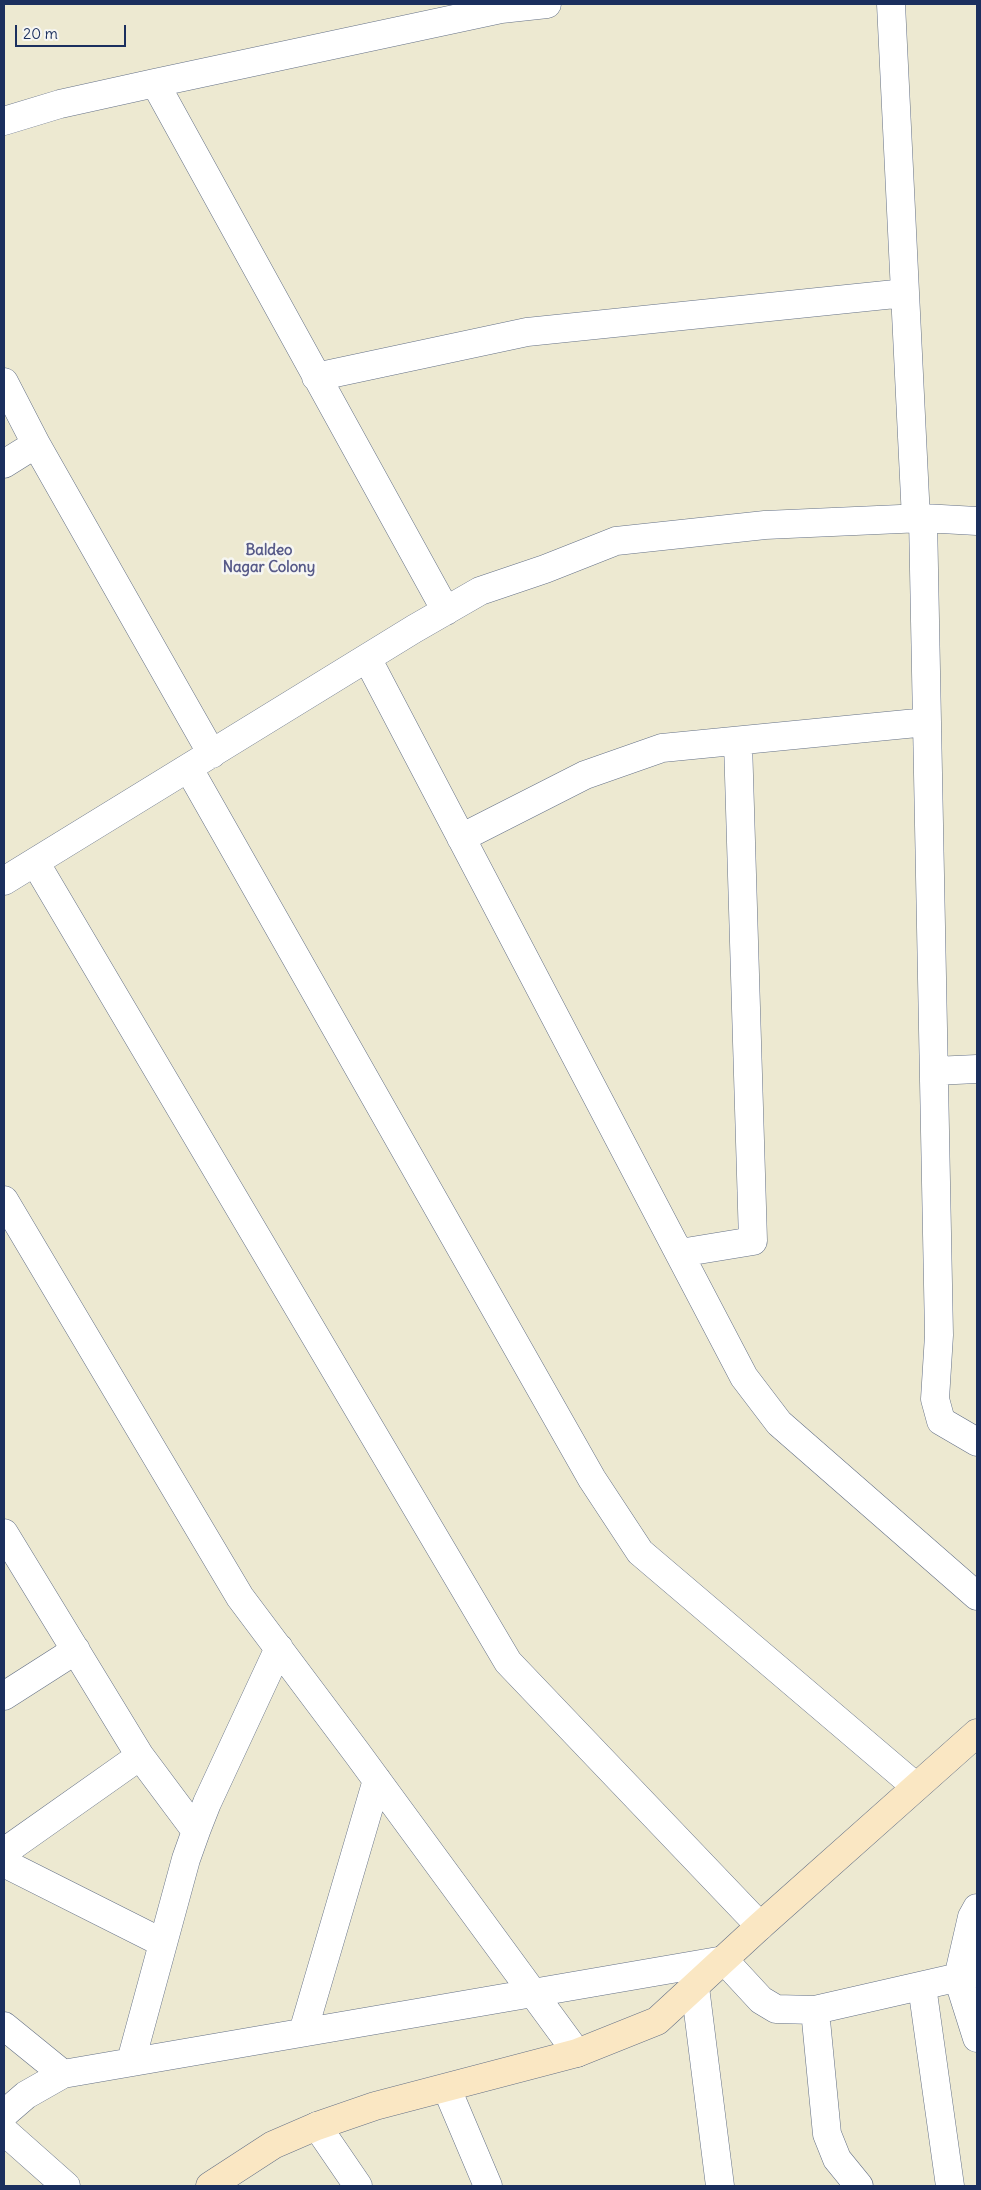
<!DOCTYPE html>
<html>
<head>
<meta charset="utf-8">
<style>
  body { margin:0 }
  #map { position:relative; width:981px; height:2190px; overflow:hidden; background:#ede9d1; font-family:Delius,sans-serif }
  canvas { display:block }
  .frame { position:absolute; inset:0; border:5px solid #1b2f5e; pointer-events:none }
  .scale { position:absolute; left:15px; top:25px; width:111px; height:22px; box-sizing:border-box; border:2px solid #1b2f5e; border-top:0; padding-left:6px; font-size:15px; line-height:18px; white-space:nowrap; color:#1b2f5e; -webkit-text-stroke:4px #f6f6f2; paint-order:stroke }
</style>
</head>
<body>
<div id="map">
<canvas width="981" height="2190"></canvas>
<div class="frame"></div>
<div class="scale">20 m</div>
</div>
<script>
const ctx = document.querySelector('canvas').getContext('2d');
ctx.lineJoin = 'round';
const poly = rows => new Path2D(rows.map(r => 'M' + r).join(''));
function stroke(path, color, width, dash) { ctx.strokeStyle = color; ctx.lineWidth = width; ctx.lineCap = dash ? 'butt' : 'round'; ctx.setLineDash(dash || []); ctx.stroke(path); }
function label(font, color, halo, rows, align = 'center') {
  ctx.font = font + ' Delius,sans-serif'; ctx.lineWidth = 5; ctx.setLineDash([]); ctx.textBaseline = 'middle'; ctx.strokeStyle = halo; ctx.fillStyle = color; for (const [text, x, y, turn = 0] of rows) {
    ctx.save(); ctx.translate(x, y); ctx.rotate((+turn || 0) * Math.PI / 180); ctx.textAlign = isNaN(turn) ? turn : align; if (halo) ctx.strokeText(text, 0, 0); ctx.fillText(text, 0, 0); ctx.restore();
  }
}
const street = poly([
  [891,4,916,519],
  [155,83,446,611],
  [4,121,60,104,155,83,501,9,547,4],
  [316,377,527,332,905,293],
  [4,382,36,444,212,754],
  [4,464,36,444],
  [923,518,939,1335,935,1399,941,1421,977,1442],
  [367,658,744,1377,779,1423,977,1596],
  [189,769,592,1479,640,1552,915,1786],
  [461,838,585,775,662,748,927,722],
  [35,862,508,1662,760,1926],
  [4,881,414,629,480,591,545,569,616,541,765,525,923,518,977,521],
  [934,1071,977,1069],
  [4,1200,240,1597,357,1753,577,2053],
  [680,1253,753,1241,738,742],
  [4,1533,140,1756,4,1852],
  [4,1696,76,1650],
  [140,1756,196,1831],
  [4,1863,163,1943],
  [977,1908,972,1917,958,1978,977,2038],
  [922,1986,950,2186],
  [695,1987,720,2186],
  [815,2010,827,2134,837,2159,859,2186],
  [4,2026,63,2074],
  [303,2032,377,1780],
  [131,2061,186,1859,196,1831,207,1803,279,1648],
  [447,2089,488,2186],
  [4,2114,26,2095,63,2074,724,1960,761,2000,776,2009,815,2010,977,1973],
  [317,2126,358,2186],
  [4,2131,66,2186]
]);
const secondary = poly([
  [210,2186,273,2145,317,2126,375,2106,577,2053,657,2021,760,1926,977,1733]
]);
stroke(street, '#647086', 29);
stroke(secondary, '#647086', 29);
stroke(street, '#fff', 28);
stroke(secondary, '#fae7c3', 28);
label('bold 15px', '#575a88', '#f6f6f2', [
  ["Baldeo",269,551],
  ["Nagar Colony",269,568]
]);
</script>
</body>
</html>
